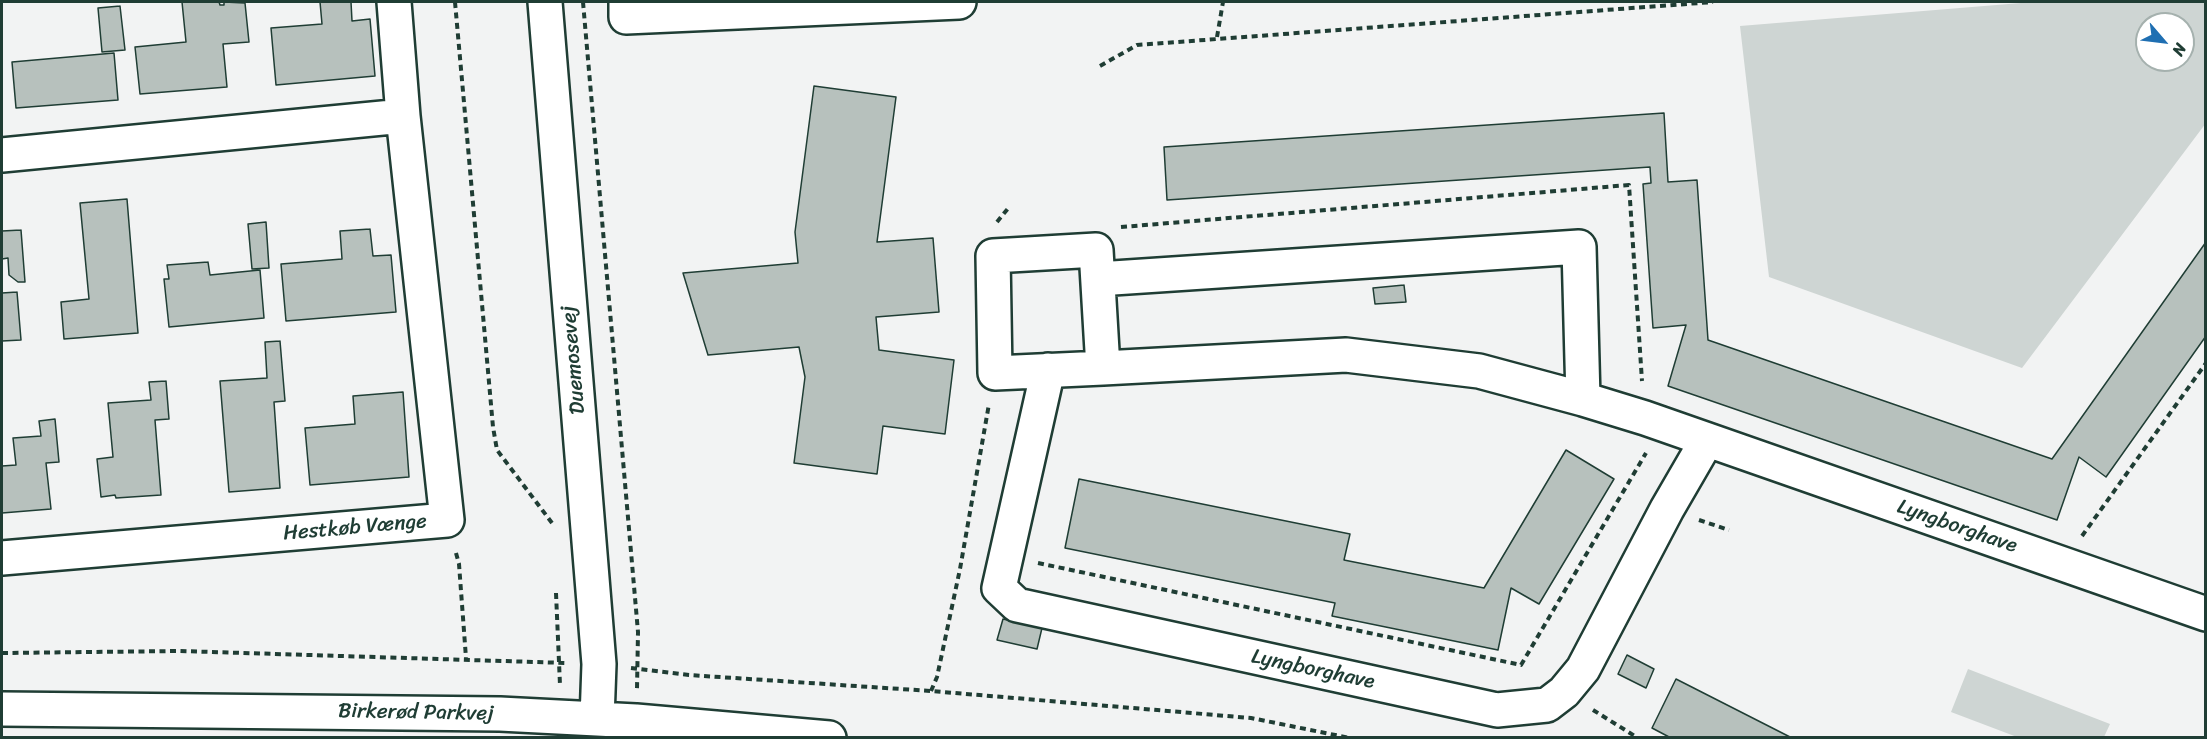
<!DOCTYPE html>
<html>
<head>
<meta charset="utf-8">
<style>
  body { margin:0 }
  #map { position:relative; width:2207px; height:739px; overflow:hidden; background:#f2f3f3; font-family:Sriracha,sans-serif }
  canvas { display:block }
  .frame { position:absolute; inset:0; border:3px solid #1f3d34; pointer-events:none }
  .north { position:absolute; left:2135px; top:12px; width:60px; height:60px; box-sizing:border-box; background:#fff; border:2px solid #a5b1ae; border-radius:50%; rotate:118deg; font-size:16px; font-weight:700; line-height:24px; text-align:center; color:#1f3d34 }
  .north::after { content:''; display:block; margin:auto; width:21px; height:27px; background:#1f6fb2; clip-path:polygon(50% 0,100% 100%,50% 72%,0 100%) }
</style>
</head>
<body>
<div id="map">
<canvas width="2207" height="739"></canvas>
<div class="frame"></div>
<div class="north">N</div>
</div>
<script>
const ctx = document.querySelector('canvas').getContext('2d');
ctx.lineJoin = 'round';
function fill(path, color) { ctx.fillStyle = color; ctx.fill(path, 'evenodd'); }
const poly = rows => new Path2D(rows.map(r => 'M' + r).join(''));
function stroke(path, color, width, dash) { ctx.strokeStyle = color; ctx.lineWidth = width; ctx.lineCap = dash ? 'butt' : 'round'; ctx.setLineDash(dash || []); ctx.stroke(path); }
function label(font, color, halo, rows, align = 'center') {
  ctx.font = font + ' Sriracha,sans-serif'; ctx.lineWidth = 4.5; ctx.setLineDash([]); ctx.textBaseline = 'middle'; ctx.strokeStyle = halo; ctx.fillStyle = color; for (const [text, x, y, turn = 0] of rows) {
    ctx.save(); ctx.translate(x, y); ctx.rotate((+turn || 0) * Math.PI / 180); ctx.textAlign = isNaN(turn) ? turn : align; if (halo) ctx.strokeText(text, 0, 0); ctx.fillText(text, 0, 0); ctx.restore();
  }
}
fill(poly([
  [2033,2,2205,2,2206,123,2022,368,1769,277,1740,26],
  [2147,24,2183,24,2183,60,2147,60],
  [1968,669,2110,724,2104,737,2017,737,1951,712]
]), '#ced5d3');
const building = poly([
  [182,2,219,2,220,5,224,5,224,2,245,3,249,42,223,44,227,87,140,94,135,47,186,42,182,2],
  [320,2,351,2,352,21,370,19,375,76,276,85,271,28,322,24,320,2],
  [120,6,125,50,102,52,98,8,120,6],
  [114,53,118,100,16,108,12,62,114,53],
  [814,86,896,97,877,242,933,238,939,312,876,317,879,350,954,360,945,434,883,426,877,474,794,463,805,377,799,347,708,355,683,273,798,263,795,232,814,86],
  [1664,113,1668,182,1697,180,1708,340,2052,459,2206,242,2206,336,2106,477,2079,457,2057,520,1668,386,1686,325,1653,328,1643,184,1651,183,1650,167,1167,200,1164,147,1664,113],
  [127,199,138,333,64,339,61,302,89,299,80,203,127,199],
  [266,222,269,268,252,269,248,224,266,222],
  [370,229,373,256,391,255,396,312,286,321,281,264,342,259,340,231,370,229],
  [21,230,25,282,18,282,9,275,8,258,2,259,2,231,21,230],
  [208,262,210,275,260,270,264,318,169,327,164,279,169,279,167,265,208,262],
  [1404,285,1406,302,1375,304,1373,288,1404,285],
  [17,292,21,340,2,341,2,293,17,292],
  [280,341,285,401,274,402,280,488,229,492,220,381,267,378,265,342,280,341],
  [166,381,169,419,155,420,161,495,116,498,115,495,101,497,97,459,113,457,108,403,151,400,149,382,166,381],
  [403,392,409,477,310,485,305,428,355,424,353,396,403,392],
  [55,419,59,462,46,463,51,509,2,513,2,466,16,465,13,438,41,436,39,421,55,419],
  [1566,450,1614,479,1539,604,1511,588,1498,650,1332,616,1335,603,1065,548,1079,479,1350,534,1344,560,1484,588,1566,450],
  [1003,619,1042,628,1037,649,997,640,1003,619],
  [1627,655,1654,669,1646,688,1618,674,1627,655],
  [1676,679,1792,738,1671,738,1652,728,1676,679]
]);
fill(building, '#b7c1bd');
stroke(building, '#1f3d34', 1.5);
const minor = poly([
  [545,2,599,664,597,719],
  [626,2,626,17,959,2],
  [2,155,403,116],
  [1098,279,1579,247,1583,399],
  [1103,368,1096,250,993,256,995,373,1103,368,1346,355,1479,371,1583,399,1645,418,2206,614],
  [1048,370,999,588,1017,605,1497,710,1547,705,1564,692,1583,669,1667,509,1707,440],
  [2,558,447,520,403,116,394,2],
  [2,709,500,714,636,721,829,738]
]);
stroke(minor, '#1f3d34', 38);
stroke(poly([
  [455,2,493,427,497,450,552,523],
  [583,2,638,632,637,689],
  [1217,37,1223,2],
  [1100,66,1137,45,1713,2],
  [997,222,1010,206],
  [1121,227,1629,185,1642,381],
  [1699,520,1729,530],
  [2082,536,2206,363],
  [456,553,459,564,466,658],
  [1038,563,1521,665,1646,453],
  [556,593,560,685],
  [2,653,180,651,567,663],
  [631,668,689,675,931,691,1251,718,1350,738],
  [931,691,937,677,960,569,989,404],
  [1593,710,1638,738]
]), '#1f3d34', 4, [6, 4.5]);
stroke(minor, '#fff', 33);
label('21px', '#1f3d34', '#fff', [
  ["Duemosevej",574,360,-95],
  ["Lyngborghave",1957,527,19],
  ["Hestkøb Vænge",355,528,-5],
  ["Lyngborghave",1313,670,12],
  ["Birkerød Parkvej",416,713,1]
]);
</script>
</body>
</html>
